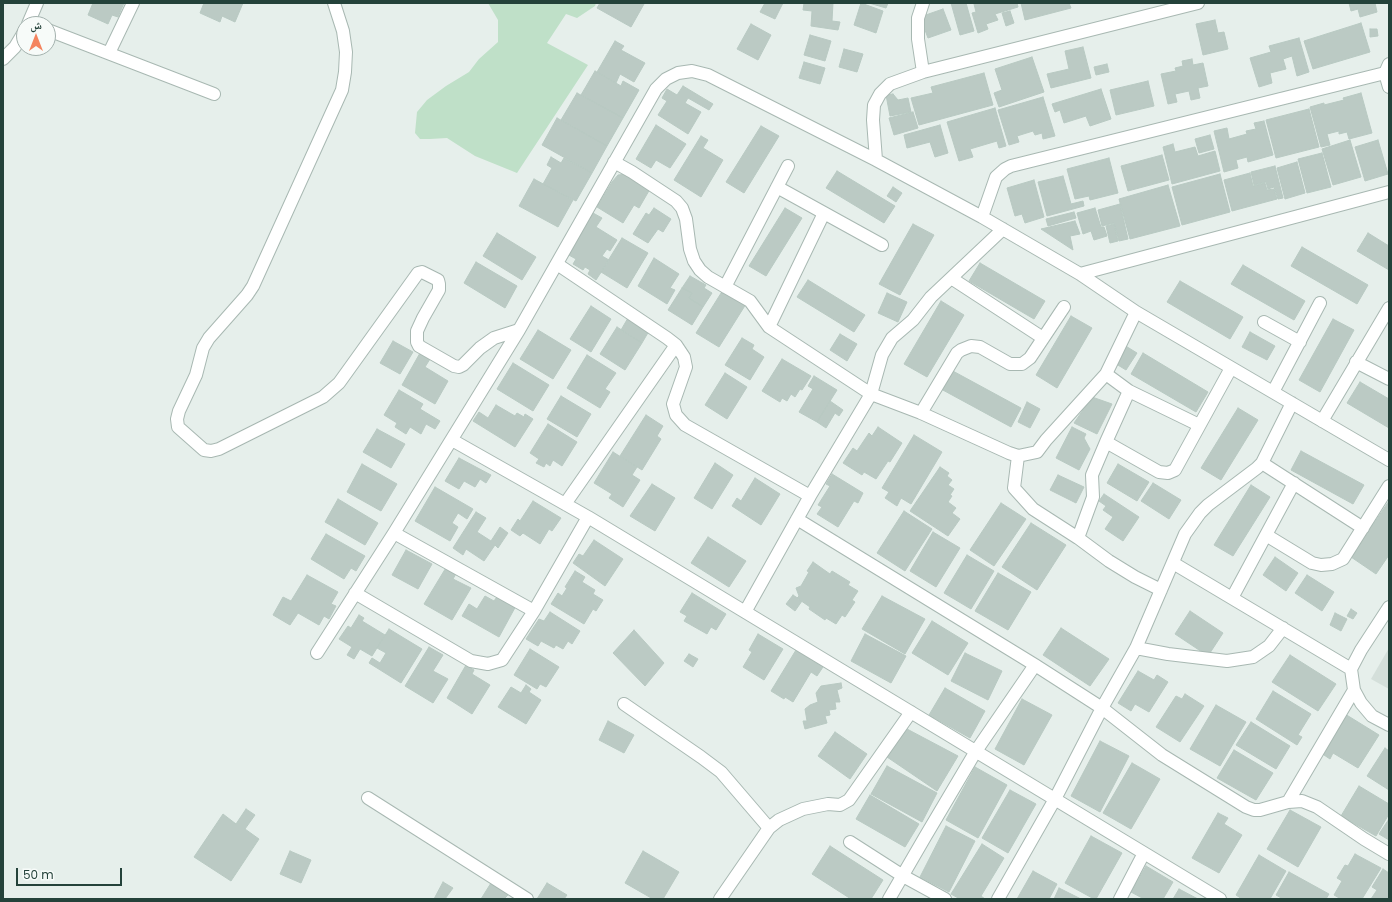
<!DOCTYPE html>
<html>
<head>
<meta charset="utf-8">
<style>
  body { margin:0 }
  #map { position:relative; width:1392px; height:902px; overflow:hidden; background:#e6efeb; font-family:Poppins,"Noto Naskh Arabic",sans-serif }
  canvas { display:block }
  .frame { position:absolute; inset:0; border:4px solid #24423a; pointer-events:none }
  .north { position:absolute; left:16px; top:16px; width:40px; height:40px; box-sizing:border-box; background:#f7fbf9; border:1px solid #a3b1ad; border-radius:50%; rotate:0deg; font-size:11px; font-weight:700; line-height:16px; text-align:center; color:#24423a }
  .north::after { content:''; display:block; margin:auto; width:14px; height:18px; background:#f4845f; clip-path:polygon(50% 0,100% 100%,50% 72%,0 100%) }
  .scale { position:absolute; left:16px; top:868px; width:106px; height:18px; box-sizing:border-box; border:2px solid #24423a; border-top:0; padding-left:5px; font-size:12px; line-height:14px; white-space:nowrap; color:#24423a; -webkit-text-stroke:3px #f7fbf9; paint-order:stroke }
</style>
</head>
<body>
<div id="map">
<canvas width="1392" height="902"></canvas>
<div class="frame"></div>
<div class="north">ش</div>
<div class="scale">50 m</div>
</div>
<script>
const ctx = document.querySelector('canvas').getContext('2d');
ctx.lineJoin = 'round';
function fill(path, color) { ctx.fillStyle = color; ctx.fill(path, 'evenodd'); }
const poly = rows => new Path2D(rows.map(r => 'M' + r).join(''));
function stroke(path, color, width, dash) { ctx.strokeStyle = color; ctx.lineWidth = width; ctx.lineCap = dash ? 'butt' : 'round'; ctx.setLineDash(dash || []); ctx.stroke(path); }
fill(poly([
  [1389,648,1389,689,1371,679]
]), '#d4dfda');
fill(poly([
  [488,3,596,3,595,6,577,18,566,14,547,43,588,65,517,173,475,156,447,138,430,139,420,139,415,133,417,112,427,100,446,86,469,72,479,59,498,42,498,20]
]), '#bfe0c8');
const building = poly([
  [93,3,124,3,118,17,112,15,108,24,88,15,93,3],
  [204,3,243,3,235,22,222,16,220,22,200,13,204,3],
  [600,3,641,3,644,4,631,27,597,8,600,3],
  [765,3,783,3,775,19,760,12,765,3],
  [804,3,833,3,832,21,840,22,838,30,811,26,812,11,803,10,804,3],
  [861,3,883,11,876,33,854,25,861,3],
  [869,3,888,3,886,8,869,3],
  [951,3,966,3,974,31,960,35,951,3],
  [978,3,1017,3,1018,7,995,14,998,20,986,24,988,29,978,33,972,13,976,12,974,4,978,3],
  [1021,3,1069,3,1071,8,1025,20,1021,3],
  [1349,3,1375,3,1377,12,1360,17,1358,9,1351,11,1349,3],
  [943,9,951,30,928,38,920,17,943,9],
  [1010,11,1014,23,1006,26,1002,13,1010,11],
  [1215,20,1218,33,1224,32,1228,49,1203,55,1196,24,1215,20],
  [1361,23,1370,52,1313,69,1304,41,1361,23],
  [751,24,771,35,758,60,737,49,751,24],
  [1370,29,1377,29,1378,36,1370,37,1370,29],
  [810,35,831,41,825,61,804,55,810,35],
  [1299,38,1309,72,1297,76,1292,56,1283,59,1286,69,1270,73,1272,83,1259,87,1250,58,1271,52,1269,46,1299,38],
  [615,41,624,46,621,50,645,63,634,82,620,74,616,83,597,72,615,41],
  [1083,47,1091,78,1051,88,1047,74,1069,69,1065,51,1083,47],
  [844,49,863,54,857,72,839,67,844,49],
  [1032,57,1044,92,999,107,994,93,1002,90,995,69,1032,57],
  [1192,59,1193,65,1203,63,1208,86,1198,88,1200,98,1191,100,1189,91,1175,94,1177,102,1168,104,1161,74,1176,71,1175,68,1183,66,1182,61,1192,59],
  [804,62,825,68,820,84,799,78,804,62],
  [1107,64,1109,72,1096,75,1094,67,1107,64],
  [595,71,621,86,623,81,639,90,623,118,581,95,595,71],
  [984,73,993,105,919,125,911,98,933,93,931,87,984,73],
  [1148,81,1154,106,1116,115,1110,90,1148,81],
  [683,86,713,104,709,110,688,98,685,103,701,112,688,134,658,115,667,101,662,98,667,89,677,95,683,86],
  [1101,89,1111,119,1090,126,1086,116,1064,123,1060,110,1055,112,1052,104,1101,89],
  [577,93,623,118,607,146,561,120,577,93],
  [1361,93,1372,133,1349,139,1347,132,1339,134,1339,131,1327,134,1330,145,1321,147,1310,107,1324,103,1324,105,1344,100,1343,98,1361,93],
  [893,94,898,100,908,98,911,112,890,116,886,95,893,94],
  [1043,97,1055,136,1043,139,1042,133,1035,135,1033,131,1017,136,1019,142,1009,145,998,110,1043,97],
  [995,108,1006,146,999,148,997,141,970,149,973,157,959,161,947,122,995,108],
  [1309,109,1319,147,1276,158,1266,120,1309,109],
  [913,112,918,128,894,135,889,118,913,112],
  [557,118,607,146,592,173,542,145,557,118],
  [1264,121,1273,155,1248,162,1247,157,1236,160,1238,168,1224,172,1214,131,1227,128,1229,139,1247,134,1246,131,1256,129,1254,123,1264,121],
  [656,125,686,144,670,168,656,160,651,168,636,159,656,125],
  [940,125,948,153,935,157,930,142,907,148,904,135,940,125],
  [761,126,779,136,744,193,726,182,761,126],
  [1210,135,1214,149,1199,153,1195,139,1210,135],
  [701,136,708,140,703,148,723,160,701,197,674,180,701,136],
  [1350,140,1361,177,1333,185,1322,149,1350,140],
  [1378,140,1388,174,1365,181,1355,147,1378,140],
  [1173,144,1175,152,1195,147,1198,156,1215,151,1220,171,1172,184,1163,147,1173,144],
  [1322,153,1331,187,1307,193,1298,159,1322,153],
  [1162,155,1169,180,1128,191,1121,166,1162,155],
  [551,157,561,163,564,158,592,173,576,201,543,184,552,168,547,165,551,157],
  [1109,158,1118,193,1090,200,1089,196,1075,199,1067,169,1109,158],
  [1297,162,1305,193,1285,199,1277,168,1297,162],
  [1275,166,1283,198,1278,199,1274,187,1268,189,1266,182,1254,185,1251,172,1275,166],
  [837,171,895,206,884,223,826,188,837,171],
  [1250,173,1253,186,1265,183,1267,190,1274,189,1277,199,1232,211,1224,180,1250,173],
  [627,174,650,189,639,208,634,205,623,223,597,207,612,182,618,175,627,174],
  [1220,174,1230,212,1182,225,1172,187,1220,174],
  [1063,176,1071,204,1083,201,1084,206,1047,216,1038,182,1063,176],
  [534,179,573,200,558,227,519,206,534,179],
  [1034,180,1044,217,1025,223,1022,214,1015,216,1007,188,1034,180],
  [1168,185,1180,226,1130,239,1119,199,1168,185],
  [893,187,902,193,896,202,887,196,893,187],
  [1120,204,1128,239,1119,241,1114,223,1102,226,1098,210,1120,204],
  [654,208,671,219,663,232,658,229,648,243,633,234,646,213,649,215,654,208],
  [785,208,802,218,766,276,749,266,785,208],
  [1095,208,1101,227,1104,227,1107,236,1094,240,1091,231,1083,234,1077,213,1095,208],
  [1074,212,1076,218,1048,226,1046,219,1074,212],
  [593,213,602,218,596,227,617,240,610,251,607,249,602,256,609,260,596,280,588,274,590,270,585,267,583,270,573,264,576,259,567,254,593,213],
  [1075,221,1080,234,1070,236,1073,250,1041,229,1075,221],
  [913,224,934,235,900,295,879,284,913,224],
  [1114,224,1118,241,1110,243,1106,226,1114,224],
  [497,233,536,257,522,280,483,256,497,233],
  [1368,233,1389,246,1389,270,1357,251,1368,233],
  [622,238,648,253,627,288,601,272,622,238],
  [1302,247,1368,285,1357,304,1291,266,1302,247],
  [654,258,679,274,670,288,675,290,667,304,638,286,654,258],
  [476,262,517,286,505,308,464,283,476,262],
  [980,263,1045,301,1034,319,969,281,980,263],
  [1243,265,1305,301,1294,320,1231,284,1243,265],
  [690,276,706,285,704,288,712,293,703,307,689,298,692,293,682,288,690,276],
  [808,280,865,315,854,332,797,297,808,280],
  [1180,281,1243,317,1230,339,1167,302,1180,281],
  [682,288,692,293,689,298,703,307,692,325,668,310,682,288],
  [723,290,746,304,719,347,696,333,723,290],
  [887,293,907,302,898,322,878,313,887,293],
  [941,301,964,315,927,377,904,364,941,301],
  [591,306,611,319,591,352,570,339,591,306],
  [1071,316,1092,328,1057,388,1036,375,1071,316],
  [628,318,649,331,642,343,621,330,628,318],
  [1333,319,1354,330,1320,392,1299,380,1333,319],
  [617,327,642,343,625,370,600,354,617,327],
  [538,330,571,350,553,379,520,359,538,330],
  [1250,332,1275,346,1267,360,1242,347,1250,332],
  [840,334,857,344,847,361,830,350,840,334],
  [742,338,754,345,752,349,764,357,750,380,725,365,742,338],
  [393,341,413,352,400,374,380,363,393,341],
  [1124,345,1137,353,1126,370,1113,362,1124,345],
  [420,353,430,359,425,367,448,381,435,404,402,385,420,353],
  [1143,353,1208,392,1196,412,1131,374,1143,353],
  [587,355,616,373,605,389,610,392,600,408,567,388,587,355],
  [782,359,811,376,802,390,800,389,795,397,791,394,787,401,782,398,780,402,762,391,782,359],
  [513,363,549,385,533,411,497,389,513,363],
  [951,370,1021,408,1011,427,941,389,951,370],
  [725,373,747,387,727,419,705,405,725,373],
  [814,376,837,390,817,422,799,412,813,389,808,386,814,376],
  [1360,382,1389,399,1389,428,1347,403,1360,382],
  [399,390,423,404,420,409,440,421,435,429,426,424,421,434,410,427,406,434,395,427,397,423,384,415,399,390],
  [561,396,591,414,577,437,547,419,561,396],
  [1092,397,1112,404,1097,434,1074,423,1092,397],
  [830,401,843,410,839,416,835,413,826,428,817,422,830,401],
  [1027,402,1040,409,1030,428,1018,422,1027,402],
  [496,405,515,416,517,413,524,417,525,414,533,419,515,447,473,421,479,412,488,418,496,405],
  [1238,408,1258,420,1221,480,1201,468,1238,408],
  [646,415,663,426,657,436,661,439,642,470,620,456,646,415],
  [548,424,577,442,562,466,553,460,550,466,546,463,544,467,536,463,539,459,530,453,548,424],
  [878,427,902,443,890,462,888,461,876,479,864,472,862,475,843,463,853,448,857,451,869,433,872,436,878,427],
  [1072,427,1086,434,1084,438,1090,449,1079,470,1056,458,1072,427],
  [377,429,405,444,391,468,363,452,377,429],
  [914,435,942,452,911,504,901,498,897,506,885,498,889,492,882,488,914,435],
  [1301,451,1364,485,1353,504,1291,470,1301,451],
  [613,452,637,467,632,475,640,480,623,507,609,498,612,494,594,483,613,452],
  [459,458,491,475,486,483,480,479,475,487,464,481,459,489,445,481,459,458],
  [715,463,733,475,712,509,694,498,715,463],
  [362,464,397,484,381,511,347,492,362,464],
  [1118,464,1149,482,1137,501,1107,483,1118,464],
  [940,467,949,473,947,476,952,480,948,485,954,489,950,495,952,496,948,502,956,508,952,513,960,519,948,536,910,511,940,467],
  [832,474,863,493,858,503,854,501,838,527,817,514,822,507,818,505,830,486,826,484,832,474],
  [1058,475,1084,487,1076,503,1050,490,1058,475],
  [755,478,780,494,761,525,732,506,737,498,741,501,755,478],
  [1153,483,1181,500,1169,519,1141,501,1153,483],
  [652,484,675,498,655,531,630,516,652,484],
  [1251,485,1270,497,1233,556,1214,545,1251,485],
  [435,487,473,509,467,519,458,513,452,523,458,527,450,541,415,521,435,487],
  [1104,494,1139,517,1123,541,1105,529,1113,517,1103,510,1106,506,1099,501,1104,494],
  [338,499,378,523,365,545,325,522,338,499],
  [533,501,561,518,552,531,549,529,540,544,523,533,520,536,511,530,518,519,520,521,533,501],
  [1389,501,1389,555,1376,574,1351,557,1389,501],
  [1001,503,1026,519,994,566,970,550,1001,503],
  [904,511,932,529,905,571,877,553,904,511],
  [476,512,486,518,477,532,491,541,500,527,508,533,498,548,495,545,484,561,466,549,463,555,453,548,476,512],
  [1031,523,1066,545,1037,590,1002,567,1031,523],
  [933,532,960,548,936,587,910,571,933,532],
  [326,534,365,556,356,571,351,568,344,579,311,559,326,534],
  [708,537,746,561,729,587,691,563,708,537],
  [594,540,623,559,605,586,573,563,579,554,583,556,594,540],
  [406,550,432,564,418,589,392,575,406,550],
  [967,555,994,571,971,609,944,593,967,555],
  [1275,557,1298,573,1286,591,1263,575,1275,557],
  [813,562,830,574,832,571,850,582,848,585,858,591,852,600,855,602,845,617,842,615,836,624,826,618,825,620,809,609,810,607,797,598,799,596,796,588,801,586,809,572,807,571,813,562],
  [447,566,457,572,453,579,471,588,452,620,424,604,447,566],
  [575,571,585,577,582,582,595,590,593,594,603,600,596,611,593,609,584,624,551,604,558,593,562,596,567,588,565,587,575,571],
  [998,573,1031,592,1008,630,975,611,998,573],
  [307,575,338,592,331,604,336,606,329,619,324,616,319,625,298,613,290,625,273,615,283,597,291,601,307,575],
  [1307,575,1334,592,1322,611,1295,593,1307,575],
  [692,593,726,614,716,630,711,627,707,634,684,621,687,616,680,612,692,593],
  [499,594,517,604,499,637,462,616,469,604,477,609,485,596,494,601,499,594],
  [793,595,802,601,795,611,786,604,793,595],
  [882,596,925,619,905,654,862,629,882,596],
  [1351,609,1357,613,1353,619,1347,616,1351,609],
  [1190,611,1223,633,1208,656,1175,634,1190,611],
  [550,612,580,631,572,644,568,641,563,649,556,645,554,648,541,641,538,646,526,639,539,619,544,621,550,612],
  [1335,613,1347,619,1341,631,1330,625,1335,613],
  [359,615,364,618,362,621,385,635,372,656,360,649,354,659,347,655,352,647,339,639,348,626,351,628,359,615],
  [932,621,968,643,948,675,912,653,932,621],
  [1061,628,1109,659,1090,686,1043,655,1061,628],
  [389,629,422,649,401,683,369,663,372,658,380,663,386,653,377,648,389,629],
  [634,630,664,663,645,686,613,653,634,630],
  [758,634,783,649,764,680,743,667,752,652,749,650,758,634],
  [865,634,906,656,891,683,851,661,865,634],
  [429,647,443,655,433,671,448,679,433,703,405,686,429,647],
  [530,649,559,667,546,687,540,684,537,689,514,675,530,649],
  [796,650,823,667,817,676,811,672,793,702,785,697,784,699,771,691,796,650],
  [965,653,1002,671,988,700,951,681,965,653],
  [689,654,698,659,693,667,684,661,689,654],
  [1290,655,1336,684,1318,711,1272,682,1290,655],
  [466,665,474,670,472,674,490,685,472,714,447,698,466,665],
  [1138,671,1154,680,1157,675,1168,682,1149,712,1135,704,1131,711,1118,703,1138,671],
  [841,683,842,688,837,690,840,702,835,702,836,709,829,710,830,715,825,716,827,723,805,729,803,721,807,721,805,709,810,705,818,702,816,693,821,686,841,683],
  [526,685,531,689,529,692,541,700,526,724,498,707,511,687,521,693,526,685],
  [945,688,985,711,970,738,929,715,945,688],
  [1273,691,1311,714,1298,735,1302,737,1297,745,1256,719,1273,691],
  [1185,694,1204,706,1180,742,1156,727,1176,696,1182,699,1185,694],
  [1022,699,1052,715,1024,765,995,749,1022,699],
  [1216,705,1246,722,1220,766,1190,749,1216,705],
  [1345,714,1379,735,1358,768,1333,753,1330,759,1321,753,1345,714],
  [608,721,634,735,624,753,599,740,608,721],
  [1251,722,1290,746,1276,769,1236,745,1251,722],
  [907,729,958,756,937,791,887,757,907,729],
  [835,732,867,754,850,779,818,756,835,732],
  [1100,741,1129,756,1100,812,1071,796,1100,741],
  [1385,748,1389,751,1389,790,1367,776,1385,748],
  [1234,750,1273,773,1256,800,1217,778,1234,750],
  [1132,763,1160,779,1131,829,1103,813,1132,763],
  [887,766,937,793,922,822,871,794,887,766],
  [975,767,1007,785,978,838,946,820,975,767],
  [1359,786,1389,804,1389,814,1376,836,1341,816,1359,786],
  [1010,790,1036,804,1008,853,982,838,1010,790],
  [870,795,919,824,905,847,856,819,870,795],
  [246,809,255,815,245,829,259,839,231,881,194,857,223,814,236,824,246,809],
  [1290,810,1321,827,1298,867,1267,849,1290,810],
  [1218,813,1228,818,1224,824,1242,835,1219,873,1192,858,1218,813],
  [1389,819,1389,840,1379,834,1389,819],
  [946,826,975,841,949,892,920,877,946,826],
  [1091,836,1122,853,1096,899,1094,899,1065,883,1091,836],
  [982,844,1004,858,981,896,985,899,960,899,951,894,982,844],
  [830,846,883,880,871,899,851,899,812,874,830,846],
  [290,851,311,860,301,883,280,874,290,851],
  [643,851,679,872,663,899,653,899,625,883,643,851],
  [1355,854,1381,868,1362,899,1341,899,1334,895,1342,881,1337,878,1345,865,1348,866,1355,854],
  [1259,855,1286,871,1270,899,1242,899,1236,895,1259,855],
  [1146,866,1173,882,1163,899,1144,899,1131,892,1146,866],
  [1383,869,1389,873,1389,899,1371,899,1377,890,1372,887,1383,869],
  [1033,871,1057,884,1049,899,1017,899,1033,871],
  [1289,872,1329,894,1326,899,1283,899,1276,895,1289,872],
  [443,882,453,888,445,899,434,899,443,882],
  [491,883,508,895,504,899,481,899,491,883],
  [547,883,567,895,564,899,537,899,547,883],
  [1059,888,1081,899,1054,899,1059,888],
  [1179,889,1198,899,1173,899,1179,889]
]);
fill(building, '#bbcac4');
stroke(building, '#b8c9c2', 1);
const minor = poly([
  [334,3,343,31,346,52,345,72,342,90,253,286,247,295,209,338,203,348,196,375,179,411,177,419,178,427,204,450,211,451,219,449,323,397,339,383,418,273,422,272,438,280,439,284,439,290,423,318,417,331,417,342,419,346,454,366,459,367,463,365,480,348,494,338,519,330],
  [923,3,918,18,918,39,923,72],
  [28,24,37,3],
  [48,30,214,94],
  [109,53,133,3],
  [3,59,15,47,24,32],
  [1385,73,1389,87],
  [876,160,873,120,874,105,880,94,890,84,923,72,1198,3],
  [614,162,632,172,676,201,682,208,686,219,690,249,694,261,700,270,708,277,750,301,769,327,871,394,921,413,1009,453,1018,456,1037,452,1046,440,1106,374,1136,312],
  [777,187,882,245],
  [982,217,996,177,1005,169,1011,166,1385,73,1389,64],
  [557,264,667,338,676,345,684,357,686,367,673,404,676,415,685,425,810,496],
  [1080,274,1389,192],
  [951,278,1043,338],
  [725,287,788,166],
  [1264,322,1300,342],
  [769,327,824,213],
  [1356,362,1389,379],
  [1106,374,1129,391,1199,425],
  [1273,392,1320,303],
  [921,413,957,353,961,350,971,346,980,347,1010,364,1022,364,1030,358,1064,307],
  [1322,421,1389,308],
  [452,440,588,517,1220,899],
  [1106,442,1159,472,1168,473,1175,470,1231,368],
  [1018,456,1014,488,1033,509,1078,538,1109,561,1135,577,1161,590],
  [1262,463,1363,528],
  [565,504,676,345],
  [797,519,1035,665,1102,708,1162,755,1246,807,1254,810,1260,810,1288,802,1302,801,1317,807,1364,839,1389,854],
  [394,533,534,611],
  [1266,535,1312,563,1321,565,1332,564,1343,559,1389,486],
  [1078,538,1093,497,1092,475,1106,442,1129,391],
  [1173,563,1351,669],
  [355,593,471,661,488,664,502,660,534,611,588,517],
  [1232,598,1294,483],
  [1389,607,1361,650,1351,669,1354,690,1361,703,1372,716,1389,725],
  [745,612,810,496,871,394,882,355,892,338,913,320,931,297,1003,229],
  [1136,648,1168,654,1227,661,1253,657,1269,646,1283,628],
  [317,653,394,533,519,330,656,89,666,79,678,73,692,71,708,75,876,160,982,217,1080,274,1136,312,1389,460],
  [624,704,701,757,721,772,769,828],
  [368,798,527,899],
  [1288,802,1354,690],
  [850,842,903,876,945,899],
  [720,899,769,828,779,820,803,809,828,804,840,805,849,800,911,712],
  [889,899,925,837,976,751,1035,665],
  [998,899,1055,799,1102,708,1136,648,1185,534,1200,513,1208,505,1257,468,1262,463,1292,403],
  [1120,899,1144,853]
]);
stroke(minor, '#a8b8b2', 14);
stroke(minor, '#fff', 12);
</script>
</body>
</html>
